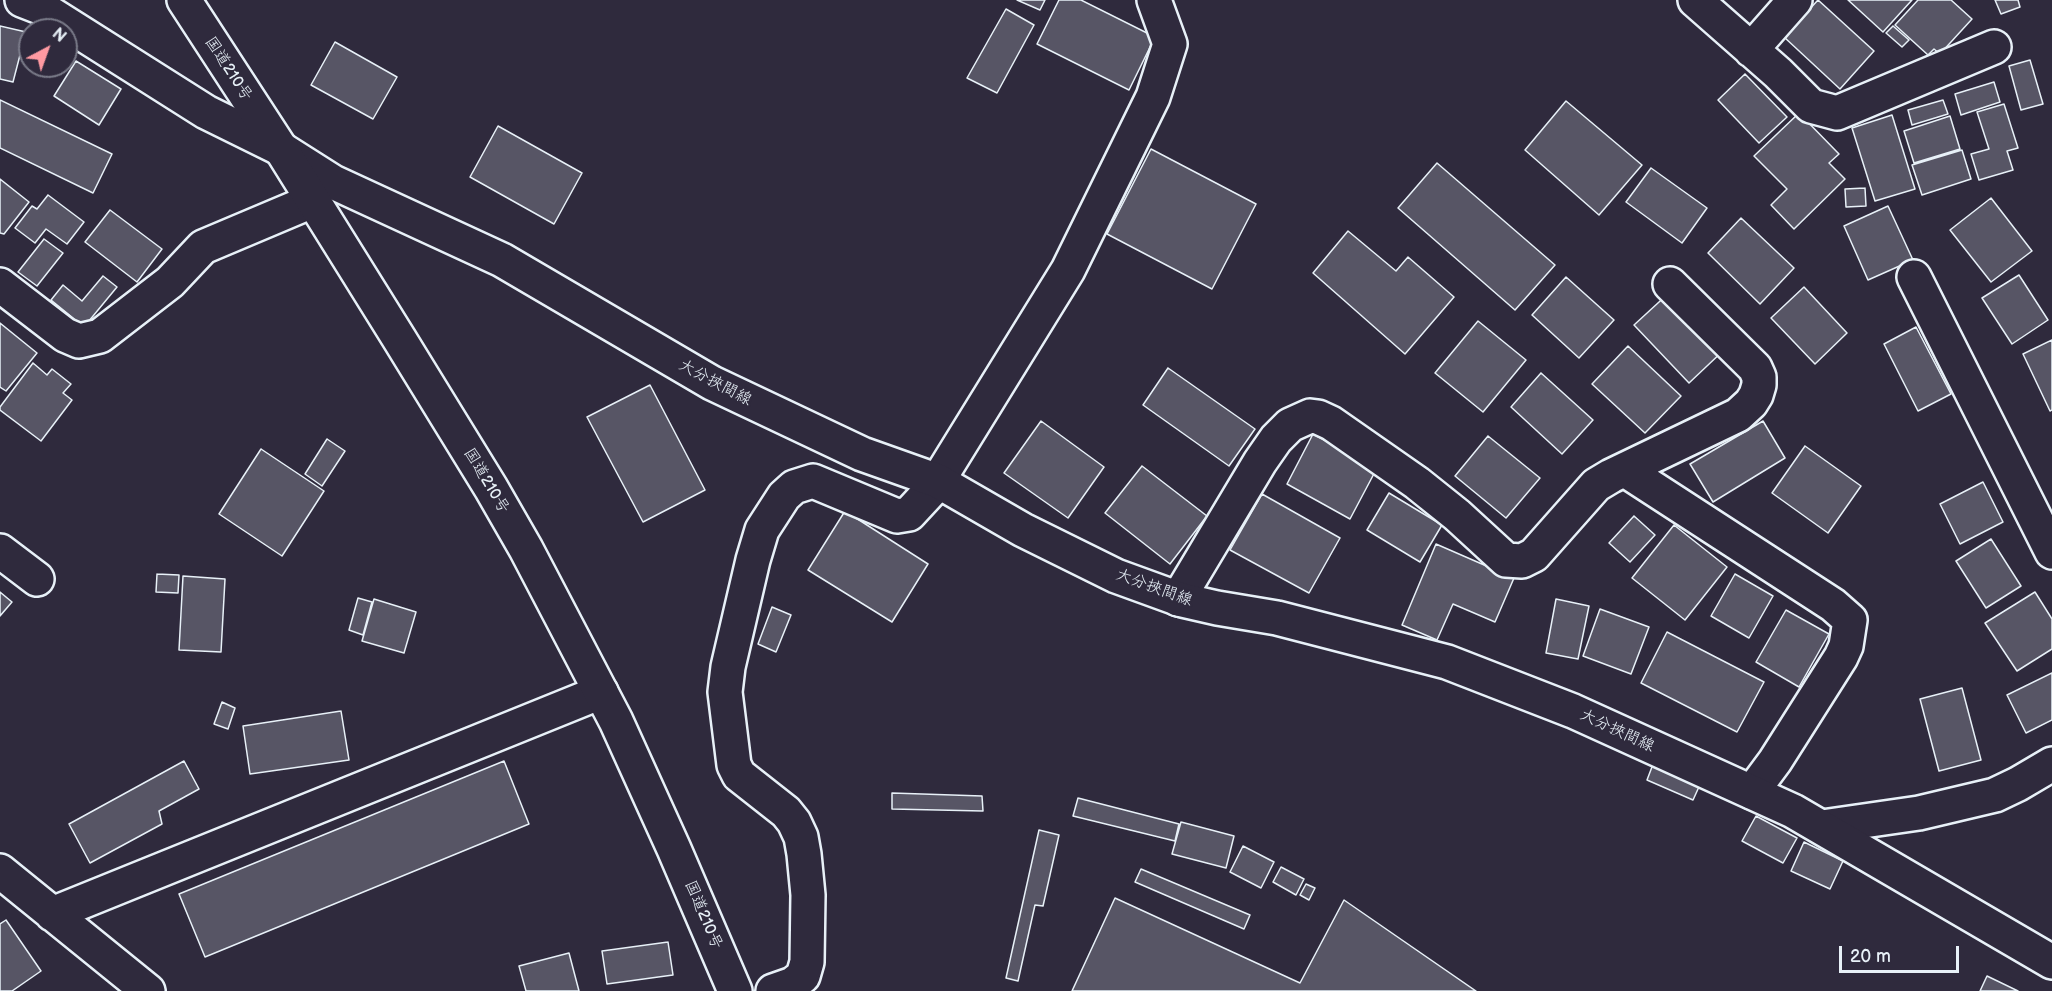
<!DOCTYPE html>
<html>
<head>
<meta charset="utf-8">
<style>
  body { margin:0 }
  #map { position:relative; width:2052px; height:991px; overflow:hidden; background:#2f2a3d; font-family:"Balsamiq Sans",sans-serif }
  canvas { display:block }
  .north { position:absolute; left:18px; top:18px; width:60px; height:60px; box-sizing:border-box; background:#2f2a3d; border:2px solid #797a88; border-radius:50%; rotate:41deg; font-size:16px; font-weight:700; line-height:24px; text-align:center; color:#e8f1f8 }
  .north::after { content:''; display:block; margin:auto; width:21px; height:27px; background:#ff9aa2; clip-path:polygon(50% 0,100% 100%,50% 72%,0 100%) }
  .scale { position:absolute; left:1839px; top:946px; width:120px; height:27px; box-sizing:border-box; border:3px solid #e8f1f8; border-top:0; padding-left:8px; font-size:18px; line-height:21px; white-space:nowrap; color:#e8f1f8; -webkit-text-stroke:4px #2f2a3d; paint-order:stroke }
</style>
</head>
<body>
<div id="map">
<canvas width="2052" height="991"></canvas>
<div class="north">N</div>
<div class="scale">20 m</div>
</div>
<script>
const ctx = document.querySelector('canvas').getContext('2d');
ctx.lineJoin = 'round';
function fill(path, color) { ctx.fillStyle = color; ctx.fill(path, 'evenodd'); }
const poly = rows => new Path2D(rows.map(r => 'M' + r).join(''));
function stroke(path, color, width, dash) { ctx.strokeStyle = color; ctx.lineWidth = width; ctx.lineCap = dash ? 'butt' : 'round'; ctx.setLineDash(dash || []); ctx.stroke(path); }
function label(font, color, halo, rows, align = 'center') {
  ctx.font = font + ' "Balsamiq Sans","Klee One",sans-serif'; ctx.lineWidth = 4.5; ctx.setLineDash([]); ctx.textBaseline = 'middle'; ctx.strokeStyle = halo; ctx.fillStyle = color; for (const [text, x, y, turn = 0] of rows) {
    ctx.save(); ctx.translate(x, y); ctx.rotate((+turn || 0) * Math.PI / 180); ctx.textAlign = isNaN(turn) ? turn : align; if (halo) ctx.strokeText(text, 0, 0); ctx.fillText(text, 0, 0); ctx.restore();
  }
}
const building = poly([
  [1017,0,1045,0,1040,10,1017,0],
  [1059,0,1081,0,1155,37,1129,90,1037,44,1059,0],
  [1818,0,1874,51,1840,89,1784,37,1818,0],
  [1848,0,1912,0,1883,32,1848,0],
  [1918,0,1951,0,1972,19,1940,54,1934,49,1928,55,1895,25,1918,0],
  [1995,0,2018,0,2020,7,2001,14,1995,0],
  [1006,9,1034,25,997,93,967,78,1006,9],
  [0,26,26,32,13,82,0,79,0,26],
  [1893,26,1909,40,1902,47,1886,33,1893,26],
  [335,42,397,77,373,119,311,85,335,42],
  [2030,60,2043,104,2021,110,2009,66,2030,60],
  [76,61,121,89,99,125,54,96,76,61],
  [1745,74,1787,117,1759,143,1718,100,1745,74],
  [1994,82,2000,102,1961,115,1955,94,1994,82],
  [0,100,112,154,93,193,0,148,0,100],
  [1943,100,1948,114,1912,125,1908,110,1943,100],
  [1566,101,1642,165,1599,215,1525,150,1566,101],
  [2004,104,2018,148,2007,151,2013,170,1979,180,1971,154,1989,149,1977,112,2004,104],
  [1799,113,1839,154,1829,163,1845,179,1794,229,1771,205,1787,189,1754,156,1799,113],
  [1892,115,1915,189,1875,201,1852,128,1892,115],
  [1950,116,1960,149,1914,163,1904,131,1950,116],
  [498,126,582,173,554,224,470,177,498,126],
  [1151,149,1256,204,1212,289,1107,234,1151,149],
  [1962,150,1971,179,1922,195,1912,165,1962,150],
  [1437,163,1555,265,1515,310,1398,208,1437,163],
  [1651,168,1707,208,1682,243,1626,202,1651,168],
  [0,179,29,202,4,234,0,233,0,179],
  [1865,188,1866,206,1846,207,1845,189,1865,188],
  [48,195,84,222,67,244,46,229,35,243,15,228,32,206,37,209,48,195],
  [1991,198,2032,251,1991,282,1950,230,1991,198],
  [1888,206,1913,260,1868,280,1844,226,1888,206],
  [110,210,162,249,137,282,85,242,110,210],
  [1741,218,1794,268,1760,304,1708,253,1741,218],
  [1348,231,1396,271,1408,257,1454,297,1405,354,1313,273,1348,231],
  [44,239,63,253,37,286,18,272,44,239],
  [2019,275,2048,320,2012,344,1982,298,2019,275],
  [103,276,117,287,84,327,51,300,63,285,82,301,103,276],
  [1566,277,1614,320,1579,358,1532,315,1566,277],
  [1804,287,1847,333,1815,364,1771,318,1804,287],
  [1671,291,1725,349,1689,383,1634,325,1671,291],
  [1478,321,1526,360,1483,412,1435,373,1478,321],
  [0,323,37,353,6,391,0,387,0,323],
  [1916,327,1951,394,1918,411,1884,344,1916,327],
  [2052,340,2052,410,2050,411,2023,354,2052,340],
  [1628,346,1681,396,1645,433,1592,384,1628,346],
  [33,363,47,375,52,369,71,384,63,393,72,400,41,441,0,410,0,407,33,363],
  [1168,368,1255,429,1229,466,1143,405,1168,368],
  [1541,373,1593,420,1562,454,1511,407,1541,373],
  [650,385,705,490,643,522,587,417,650,385],
  [1041,421,1104,467,1068,518,1004,473,1041,421],
  [1763,421,1785,458,1713,502,1690,464,1763,421],
  [1313,434,1377,468,1350,519,1287,484,1313,434],
  [1488,436,1540,478,1506,518,1455,476,1488,436],
  [327,439,345,451,322,486,305,474,327,439],
  [1805,446,1861,486,1828,533,1772,493,1805,446],
  [261,449,324,491,282,556,219,514,261,449],
  [1142,466,1207,516,1170,564,1105,513,1142,466],
  [1983,482,2003,522,1960,544,1940,504,1983,482],
  [1389,493,1442,525,1420,562,1367,530,1389,493],
  [1262,494,1340,538,1309,593,1230,550,1262,494],
  [845,511,928,564,892,622,808,570,845,511],
  [1634,516,1655,535,1630,562,1609,543,1634,516],
  [1674,525,1727,567,1685,620,1632,578,1674,525],
  [1991,539,2021,586,1986,608,1956,561,1991,539],
  [1436,544,1514,578,1495,622,1453,604,1437,640,1402,625,1436,544],
  [157,574,179,575,178,593,156,592,157,574],
  [1735,574,1773,596,1749,638,1711,616,1735,574],
  [183,576,225,579,221,652,179,650,183,576],
  [0,592,12,602,0,616,0,592],
  [2035,592,2052,619,2052,649,2017,671,1985,623,2035,592],
  [358,598,372,602,363,635,349,630,358,598],
  [374,599,416,612,404,653,362,641,374,599],
  [1556,599,1589,606,1578,659,1546,653,1556,599],
  [772,607,791,615,776,652,758,644,772,607],
  [1600,609,1649,627,1631,674,1583,656,1600,609],
  [1786,610,1829,634,1799,687,1756,662,1786,610],
  [1667,632,1764,682,1737,732,1641,683,1667,632],
  [2052,673,2052,720,2026,733,2007,695,2052,673],
  [1962,688,1981,760,1939,771,1920,699,1962,688],
  [222,702,235,708,228,729,214,724,222,702],
  [341,711,349,760,250,774,243,726,341,711],
  [1655,759,1703,778,1693,800,1647,780,1655,759],
  [184,761,199,789,159,811,162,824,90,863,69,824,184,761],
  [504,761,529,824,205,957,179,894,504,761],
  [892,793,982,796,983,811,892,809,892,793],
  [1078,798,1179,824,1175,841,1073,816,1078,798],
  [1756,816,1797,838,1783,863,1742,841,1756,816],
  [1181,822,1234,836,1226,868,1172,854,1181,822],
  [1039,830,1059,835,1043,906,1035,905,1018,981,1006,978,1039,830],
  [1804,842,1843,861,1830,889,1791,871,1804,842],
  [1243,846,1274,862,1261,888,1230,872,1243,846],
  [1281,867,1304,879,1296,895,1273,882,1281,867],
  [1141,869,1250,915,1244,929,1135,882,1141,869],
  [1306,884,1315,888,1309,900,1300,895,1306,884],
  [1115,898,1300,983,1344,900,1476,991,1072,991,1115,898],
  [6,920,41,971,12,991,0,991,0,924,6,920],
  [668,942,673,975,607,984,602,951,668,942],
  [569,953,579,991,526,991,519,966,569,953],
  [1987,976,2018,991,1980,991,1987,976]
]);
fill(building, '#575565');
stroke(building, '#e8f1f8', 1.5);
const minor = poly([
  [22,0,40,7,206,112,281,149],
  [1695,0,1778,73,1811,106,1837,113,1994,47],
  [1751,50,1795,0],
  [1914,277,2052,552],
  [0,285,65,335,79,341,100,336,170,282,203,247,312,201],
  [1625,470,1833,605,1850,620,1846,646,1841,657,1775,761,1752,792],
  [0,551,37,579],
  [1178,599,1260,462,1276,439,1290,425,1310,416,1318,417,1331,423,1417,483,1457,515,1506,560,1522,561,1534,555,1596,485,1611,476,1738,415,1751,403,1756,395,1759,385,1759,377,1755,368,1670,284],
  [1822,827,1919,813,1995,795,2018,784,2052,764],
  [0,871,148,991],
  [52,914,601,692],
  [773,991,793,984,803,976,807,962,808,895,804,854,801,837,794,822,786,812,739,775,734,765,725,692,728,667,753,560,762,530,784,496,794,487,813,481,897,516,909,514,934,487,1068,270,1153,97,1170,44,1154,0]
]);
const major = poly([
  [281,149,333,182,502,260,712,383,862,454,938,481,1023,530,1116,576,1182,600,1217,608,1277,618,1447,662,1573,711,1793,811,2052,962]
]);
const highway = poly([
  [184,0,281,149,400,340,491,488,526,549,616,721,674,849,735,991]
]);
stroke(minor, '#e8f1f8', 38);
stroke(major, '#e8f1f8', 38);
stroke(highway, '#e8f1f8', 38);
stroke(minor, '#2f2a3d', 33);
stroke(major, '#2f2a3d', 33);
stroke(highway, '#2f2a3d', 33);
label('16px', '#e8f1f8', '#2f2a3d', [
  ["国道210号",228,69,57],
  ["大分挾間線",715,383,28],
  ["国道210号",486,481,59],
  ["大分挾間線",1154,588,20],
  ["大分挾間線",1617,731,25],
  ["国道210号",703,915,67]
]);
</script>
</body>
</html>
